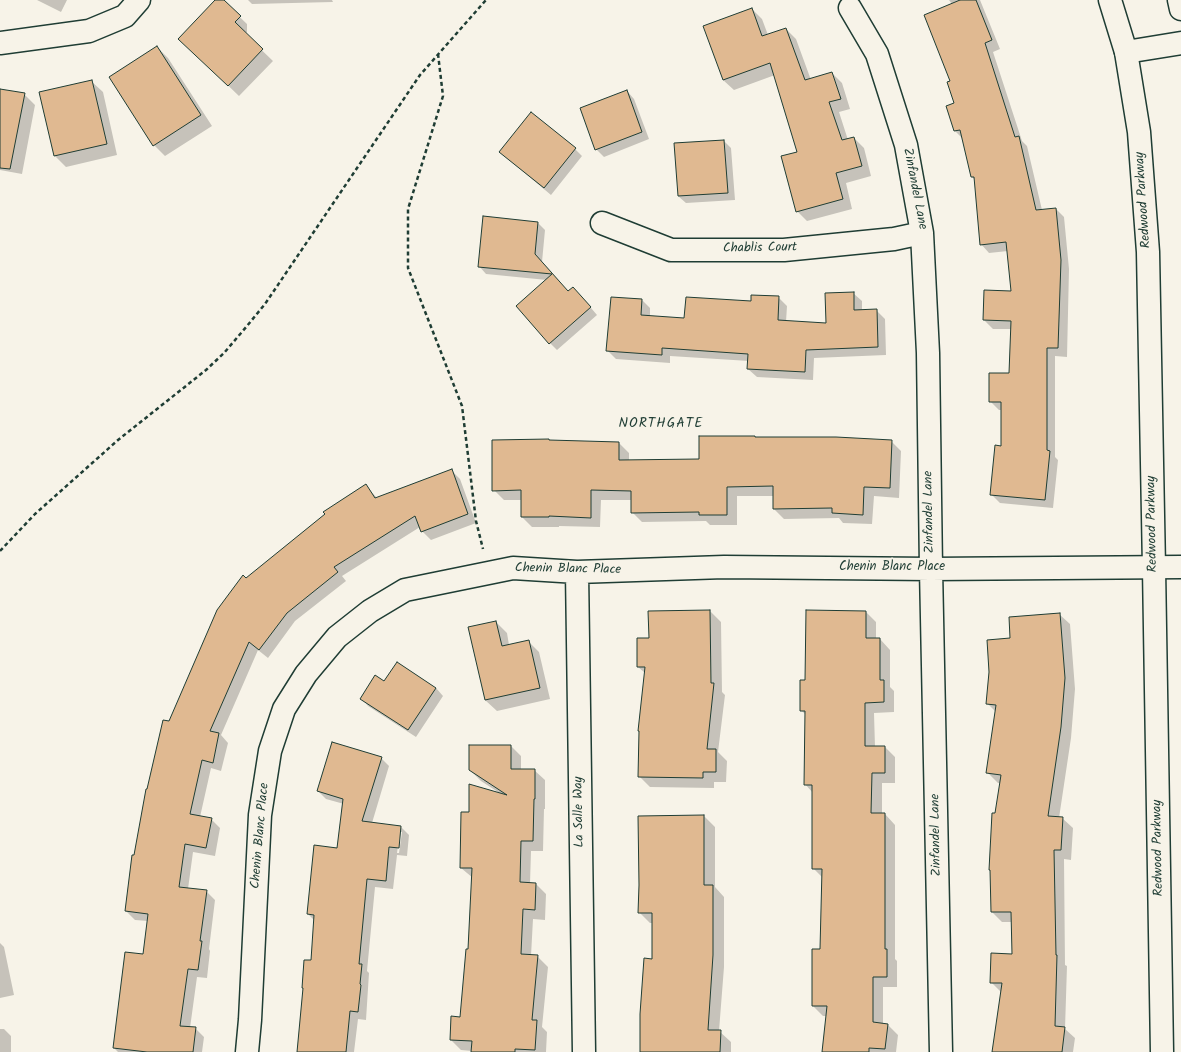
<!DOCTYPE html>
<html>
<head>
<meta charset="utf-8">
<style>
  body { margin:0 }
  canvas { display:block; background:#f7f3e8 }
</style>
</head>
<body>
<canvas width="1181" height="1052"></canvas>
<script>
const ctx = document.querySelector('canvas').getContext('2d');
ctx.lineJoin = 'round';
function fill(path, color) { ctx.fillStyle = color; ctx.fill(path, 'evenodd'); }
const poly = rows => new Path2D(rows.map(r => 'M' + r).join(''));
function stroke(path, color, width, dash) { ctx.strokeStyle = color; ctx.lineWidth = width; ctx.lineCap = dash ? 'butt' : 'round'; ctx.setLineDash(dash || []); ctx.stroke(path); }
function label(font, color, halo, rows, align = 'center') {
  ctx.font = font + ' Kalam,sans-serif'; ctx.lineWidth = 3; ctx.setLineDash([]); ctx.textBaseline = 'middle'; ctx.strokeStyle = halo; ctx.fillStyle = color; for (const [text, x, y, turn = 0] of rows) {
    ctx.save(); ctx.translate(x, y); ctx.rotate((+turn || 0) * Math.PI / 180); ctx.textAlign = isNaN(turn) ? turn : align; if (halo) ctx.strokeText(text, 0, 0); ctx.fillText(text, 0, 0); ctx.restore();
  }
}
fill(poly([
  [37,0,67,0,61,12],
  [217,0,222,0,247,24,247,32,245,34,273,61,239,96,190,49],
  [248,0,332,0,333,2,252,4],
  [949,0,980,0,1000,49,993,52,1022,141,1027,146,1042,210,1056,209,1064,217,1069,269,1067,357,1055,356,1055,457,1058,460,1053,508,1000,503,991,494,1002,447,1002,410,999,410,990,401,1010,374,1011,329,993,329,984,320,1012,292,1008,251,989,253,981,244,976,181,972,177,963,139,955,131,947,106,955,103,952,82,952,4],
  [752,9,762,19,768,35,786,29,796,39,811,80,832,73,842,83,850,109,839,112,848,140,854,138,864,148,871,176,846,183,852,209,807,221,797,211,799,153,775,75,734,90,723,80,704,26],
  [157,47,168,58,212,126,165,156,154,145],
  [91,81,103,92,117,155,66,167,55,156,40,93],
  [0,90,24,94,35,105,22,174,0,170],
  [627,91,634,99,649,139,604,157,596,149],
  [724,141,731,148,735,200,686,203,678,196],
  [575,149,582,156,551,195,508,159,500,152],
  [537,222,545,230,542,262,568,292,580,295,597,315,557,350,550,343,547,280,486,274,479,266],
  [853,293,862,301,862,311,876,310,885,319,886,355,814,358,813,380,757,377,748,369,749,361,670,356,670,363,616,359,607,350,642,300,650,308,650,317,685,319,751,302,778,297,787,306,786,322,827,324],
  [756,438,891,441,901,451,899,498,874,496,872,524,843,523,839,518,784,519,774,509,774,496,737,496,737,525,710,525,706,521,642,522,632,512,632,500,601,500,600,527,559,526,559,527,532,527,522,517,522,500,504,500,494,490,619,443,629,453,629,461,700,460],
  [451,470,460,479,476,523,431,540,422,531,420,527,342,576,346,581,295,621,268,658,258,650,221,735,228,743,221,771,211,768,200,817,211,819,220,828,215,856,193,852,188,889,206,891,215,900,209,949,210,951,207,978,197,977,190,1028,195,1028,204,1037,202,1052,118,1052,114,1048,144,955,148,921,135,920,126,911,134,856,170,722,246,579,366,486,377,498],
  [710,611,721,622,722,692,725,695,718,752,727,761,726,782,714,782,714,788,650,787,639,776,645,673,638,667,650,639],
  [807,611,866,612,876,622,876,639,880,639,890,650,890,687,894,691,894,712,874,713,875,747,885,747,895,757,895,783,882,783,882,814,885,814,895,825,895,959,897,961,897,987,883,987,883,1024,888,1025,898,1035,896,1052,823,1052,827,1016,823,1016,813,1006,821,950,823,878,813,868,813,793,805,784,806,715,801,710,806,681],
  [1059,614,1070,624,1075,689,1071,738,1059,818,1062,818,1073,828,1071,860,1064,859,1065,965,1067,966,1065,1029,1075,1038,1073,1052,993,1052,1002,993,991,982,1013,955,1012,922,1002,922,992,912,996,814,1001,783,998,783,987,772,996,712,987,703,1011,639],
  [496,622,507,633,509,645,528,641,539,652,550,699,497,711,485,700],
  [385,682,436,688,443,696,416,737,368,706,361,698],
  [511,746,521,756,521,770,534,770,545,780,545,809,544,809,543,851,531,851,530,884,536,884,546,894,545,920,533,919,531,956,537,956,548,967,542,1027,547,1032,546,1052,472,1052,472,1051,461,1050,451,1040,461,1018,469,950,473,878,461,868,470,813,501,794,481,781,470,770],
  [381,758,389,766,372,823,401,827,409,835,407,856,397,855,393,889,375,887,367,971,369,973,366,1020,358,1019,354,1052,298,1052,311,961,315,921,308,914,338,849,344,804,326,799,318,791],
  [400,832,402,832,399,853,397,853],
  [704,816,715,827,715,887,724,897,724,967,719,1031,731,1042,731,1052,641,1052,653,960,653,923,650,923,639,912],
  [0,943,4,947,14,995,0,998],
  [0,1029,4,1029,11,1036,11,1052,0,1052]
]), '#0003');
const building = poly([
  [215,0,224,0,241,16,235,22,263,49,228,86,178,39,215,0],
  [960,0,976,0,992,40,985,43,1015,137,1019,136,1036,210,1056,208,1061,260,1058,348,1047,348,1047,450,1050,451,1045,500,990,495,995,445,1001,446,1001,402,989,402,989,373,1009,373,1011,321,983,320,984,290,1011,291,1006,242,980,245,974,177,971,177,960,130,954,131,946,106,954,103,947,82,950,81,924,15,960,0],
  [752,8,762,36,786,28,805,80,832,72,841,99,829,102,842,140,854,137,862,166,836,173,843,199,796,212,781,156,797,152,770,63,723,80,703,26,752,8],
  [157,46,201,115,153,146,109,77,157,46],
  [92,80,107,144,54,156,39,92,92,80],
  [0,89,25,93,10,169,0,168,0,89],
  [627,90,642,132,595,150,580,108,627,90],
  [531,112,576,148,544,188,499,152,531,112],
  [724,140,728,193,678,196,674,143,724,140],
  [483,216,538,222,535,254,568,291,573,287,591,307,549,344,516,306,552,274,478,267,483,216],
  [854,292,854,310,877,309,878,347,806,350,805,372,747,369,748,354,662,348,662,355,606,351,611,297,642,299,641,315,684,318,686,297,751,301,751,295,779,296,778,320,826,323,825,293,854,292],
  [699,436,755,436,755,437,836,437,892,440,890,488,864,487,863,515,832,513,832,508,773,509,773,486,727,487,727,515,699,515,699,512,631,513,631,491,591,490,591,518,549,516,549,517,521,517,521,490,492,491,492,440,549,439,549,440,619,442,619,460,699,459,699,436],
  [452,469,468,514,421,532,415,516,334,567,338,572,287,613,259,650,249,642,210,731,219,733,213,763,202,760,190,814,212,818,206,848,185,844,179,887,207,890,200,941,202,941,198,970,188,969,180,1026,196,1027,193,1052,147,1052,113,1048,125,952,143,954,148,914,125,911,132,855,134,855,146,789,147,789,163,720,169,721,217,610,243,575,246,578,325,514,323,512,366,484,375,498,452,469],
  [710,610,711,683,714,683,707,749,716,749,716,772,703,772,703,778,638,777,639,731,638,731,645,667,637,667,637,638,649,638,648,611,710,610],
  [806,610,866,611,866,638,880,638,880,680,884,680,884,702,865,703,865,746,885,746,885,773,872,773,871,813,885,813,885,949,887,949,887,977,873,977,873,1022,888,1024,885,1049,869,1048,869,1052,822,1052,827,1006,812,1006,812,949,820,949,822,869,812,869,812,785,804,785,805,711,800,711,800,680,805,680,806,610],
  [1060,613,1065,678,1061,727,1048,816,1063,817,1061,850,1054,850,1056,955,1057,955,1055,1026,1065,1027,1062,1052,992,1052,1002,983,990,983,991,953,1012,954,1011,912,991,912,990,870,989,870,992,813,995,813,1001,775,986,773,996,705,986,704,989,672,987,640,1010,638,1009,617,1060,613],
  [496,621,502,646,529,640,540,688,485,700,468,627,496,621],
  [397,662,436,688,408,730,360,699,375,675,384,681,397,662],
  [332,742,382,757,362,821,401,826,399,848,389,847,386,881,367,879,359,964,362,964,360,984,361,985,358,1012,350,1011,346,1052,297,1052,303,988,302,988,304,960,311,960,314,915,307,914,314,845,337,848,343,799,317,791,332,742],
  [469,745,511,745,511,769,535,769,535,799,534,799,533,841,521,841,520,882,536,883,535,910,523,909,521,954,538,955,532,1020,537,1020,535,1050,515,1049,515,1052,471,1052,472,1041,450,1040,451,1016,460,1017,466,949,468,949,472,868,460,868,461,812,469,812,469,784,507,795,469,770,469,745],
  [704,815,704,885,713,885,713,955,708,1030,721,1030,720,1052,640,1052,640,1014,644,958,652,959,652,913,638,913,639,885,638,816,704,815]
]);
fill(building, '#e0b991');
stroke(building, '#1f3d34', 1);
const street = poly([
  [850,8,877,54,906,145,922,233,928,353,931,569,941,1052],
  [0,43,89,31,125,16,139,0],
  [1126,52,1181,43],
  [602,223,671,250,784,250,894,239,922,233],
  [577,572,584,1052],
  [247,1052,250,1020,260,815,270,751,284,709,306,674,337,637,370,611,405,590,513,568,577,572,724,567,931,569,1181,567]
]);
const secondary = poly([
  [1110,0,1126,52,1139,132,1148,252,1154,568,1162,1052],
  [1179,0,1181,9]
]);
stroke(street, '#1f3d34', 25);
stroke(secondary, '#1f3d34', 25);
stroke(poly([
  [438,54,443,96,408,209,408,268,462,406,476,521,483,549],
  [0,551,35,514,118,440,206,370,224,353,247,326,265,304,420,75,486,0]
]), '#1f3d34', 2.5, [4, 3]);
stroke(street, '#f7f3e8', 22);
stroke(secondary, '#f7f3e8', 22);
label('13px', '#1f3d34', '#f7f3e8', [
  ["Zinfandel Lane",914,189,79],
  ["Redwood Parkway",1144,200,-94],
  ["Chablis Court",760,249,-1],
  ["Zinfandel Lane",930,512,-91],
  ["Redwood Parkway",1153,524,-91],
  ["Chenin Blanc Place",892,568],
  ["Chenin Blanc Place",568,570,1],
  ["La Salle Way",580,812,-91],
  ["Zinfandel Lane",937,835,-91],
  ["Chenin Blanc Place",261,836,-85],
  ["Redwood Parkway",1159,848,-91]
]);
ctx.letterSpacing = '1px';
label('14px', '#1f3d34', '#f7f3e8', [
  ["NORTHGATE",661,425]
]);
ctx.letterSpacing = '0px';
</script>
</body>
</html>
